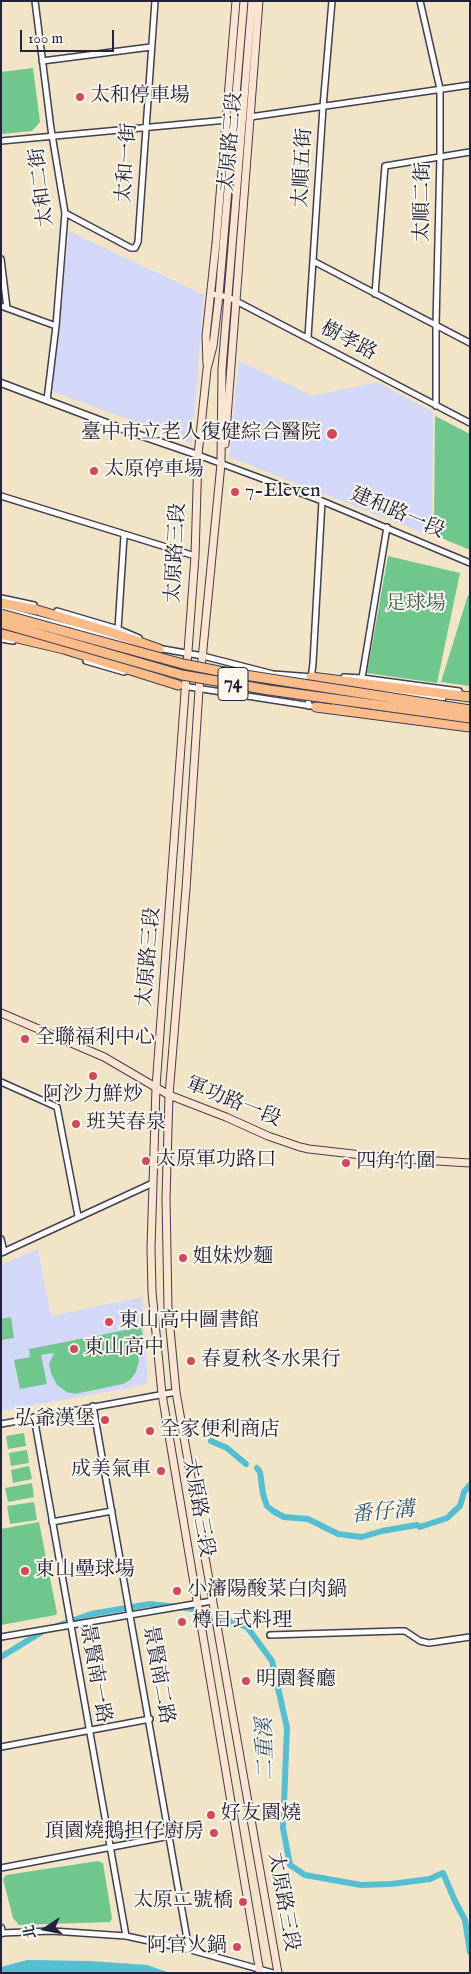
<!DOCTYPE html>
<html>
<head>
<meta charset="utf-8">
<style>
  body { margin:0 }
  #map { position:relative; width:471px; height:1974px; overflow:hidden; background:#f1e4c7; font-family:"IM FELL English","Noto Serif TC",serif }
  canvas { display:block }
  .frame { position:absolute; inset:0; border:2px solid #22223b; pointer-events:none }
  .north { position:absolute; left:20px; top:1904px; width:50px; height:50px; -webkit-text-stroke:4px #fbf7ec; paint-order:stroke; rotate:259deg; font-size:14px; font-weight:700; line-height:20px; text-align:center; color:#22223b }
  .north::after { content:''; display:block; margin:auto; width:18px; height:22px; background:#22223b; clip-path:polygon(50% 0,100% 100%,50% 72%,0 100%) }
  .scale { position:absolute; left:20px; top:30px; width:94px; height:22px; box-sizing:border-box; border:2px solid #22223b; border-top:0; padding-left:6px; font-size:15px; line-height:18px; white-space:nowrap; color:#22223b; -webkit-text-stroke:4px #fbf7ec; paint-order:stroke }
</style>
</head>
<body>
<div id="map">
<canvas width="471" height="1974"></canvas>
<div class="frame"></div>
<div class="north">北</div>
<div class="scale">100 m</div>
</div>
<script>
const ctx = document.querySelector('canvas').getContext('2d');
ctx.lineJoin = 'round';
function fill(path, color) { ctx.fillStyle = color; ctx.fill(path, 'evenodd'); }
const poly = rows => new Path2D(rows.map(r => 'M' + r).join(''));
function stroke(path, color, width, dash) { ctx.strokeStyle = color; ctx.lineWidth = width; ctx.lineCap = dash ? 'butt' : 'round'; ctx.setLineDash(dash || []); ctx.stroke(path); }
function label(font, color, halo, rows, align = 'center') {
  ctx.font = font + ' "IM FELL English","Noto Serif TC",serif'; ctx.lineWidth = 4; ctx.setLineDash([]); ctx.textBaseline = 'middle'; ctx.strokeStyle = halo; ctx.fillStyle = color; for (const [text, x, y, turn = 0] of rows) {
    ctx.save(); ctx.translate(x, y); ctx.rotate((+turn || 0) * Math.PI / 180); ctx.textAlign = isNaN(turn) ? turn : align; if (halo) ctx.strokeText(text, 0, 0); ctx.fillText(text, 0, 0); ctx.restore();
  }
}
fill(poly([
  [69,231,204,295,192,443,52,391],
  [239,361,313,396,377,382,433,412,432,536,229,457],
  [38,1249,51,1316,142,1297,148,1381,145,1385,1,1411,1,1265]
]), '#d3d8f9');
fill(poly([
  [33,68,40,122,32,131,1,134,1,72],
  [435,416,470,434,470,550,434,535],
  [388,556,460,573,437,683,367,673],
  [468,595,470,596,470,686,441,682],
  [11,1317,14,1338,1,1340,1,1319],
  [141,1327,143,1337,127,1340,138,1353,139,1361,136,1372,130,1380,123,1384,75,1394,67,1392,57,1385,51,1373,49,1364,54,1353,41,1355,47,1384,20,1389,14,1360,30,1357,29,1349],
  [24,1433,26,1446,8,1449,6,1436],
  [27,1450,29,1463,11,1466,9,1453],
  [29,1466,32,1479,13,1483,11,1470],
  [32,1483,34,1497,8,1502,5,1488],
  [34,1502,37,1520,10,1524,7,1506],
  [39,1522,57,1613,56,1615,1,1625,1,1529],
  [98,1861,103,1863,112,1918,110,1922,19,1925,13,1918,3,1879,6,1875]
]), '#70c78d');
fill(poly([
  [27,1960,91,1961,147,1965,170,1973,1,1973,1,1967]
]), '#55bfd1');
stroke(poly([
  [211,1441,227,1448,246,1464],
  [257,1468,260,1472,263,1494,267,1506,273,1511,284,1517,308,1519,338,1534,362,1537,382,1531,417,1525,420,1527,447,1518,460,1506,464,1492,470,1485],
  [57,1626,91,1614,150,1604,195,1609,247,1627,272,1661,287,1728,283,1828,290,1865,305,1875,361,1885,391,1884,430,1879,443,1873,455,1901,465,1920,470,1952],
  [1,1657,45,1630]
]), '#55bfd1', 6);
const minor = poly([
  [35,1,51,129,65,213,56,326,47,400],
  [420,1,440,89,440,156,436,325,436,406],
  [42,61,151,47],
  [250,117,470,85],
  [1,141,227,120],
  [65,213,131,248,135,248,138,242,155,1],
  [1,259,7,308],
  [313,261,470,343],
  [211,294,228,297,236,301,470,423],
  [375,294,385,166,470,152],
  [1,306,56,326],
  [308,337,323,107,332,1],
  [198,455,322,501,470,563],
  [1,496,195,556],
  [1,598,34,605],
  [1,609,134,644],
  [57,611,118,629,139,638],
  [118,629,124,536],
  [1,639,13,641],
  [157,648,203,656,273,674,313,677],
  [86,661,124,672],
  [344,677,362,678,459,691],
  [362,678,387,527],
  [343,685,443,698],
  [183,686,318,707],
  [308,706,313,663,322,501],
  [334,706,353,706],
  [418,715,454,721],
  [1,1082,57,1107,78,1216],
  [1,1239,4,1252],
  [1,1253,153,1183],
  [93,1406,189,1950],
  [34,1417,126,1936],
  [1,1424,176,1392],
  [52,1522,112,1511],
  [270,1635,398,1631,405,1631,420,1641,429,1643,470,1637],
  [1,1637,212,1601],
  [1,1747,150,1719],
  [1,1868,170,1836],
  [1,1933,52,1931,126,1936,191,1950,273,1973]
]);
const tertiary = poly([
  [1,383,128,431,198,455],
  [1,1928,2,1933]
]);
const secondary = poly([
  [244,1,219,295,213,346,207,369,198,455,195,556,156,1087,151,1248,152,1292,162,1394,260,1973],
  [252,1,222,369,221,464,199,690,186,889,169,1095,166,1198,168,1308,176,1392,278,1973],
  [207,364,206,336,216,243,236,1],
  [225,444,259,1],
  [1,1013,104,1057,169,1095,226,1117,268,1136,300,1147,309,1149,388,1158,470,1163]
]);
const trunk = poly([
  [1,603,37,610,113,633,159,649],
  [1,634,64,649,178,685],
  [311,677,470,697],
  [316,707,470,727]
]);
stroke(minor, '#413f50', 8);
stroke(tertiary, '#413f50', 9);
stroke(secondary, '#413f50', 9);
stroke(trunk, '#413f50', 11);
stroke(minor, '#fff', 5);
stroke(tertiary, '#fff', 6);
stroke(secondary, '#fde4d1', 7);
stroke(trunk, '#fabc8b', 9);
const trunkBridge = poly([
  [1,614,183,664,219,671,470,710],
  [1,623,182,675,269,690,470,718]
]);
stroke(trunkBridge, '#413f50', 11, []);
stroke(trunkBridge, '#fabc8b', 9);
for (const [x, y, r, color] of [
  [80,97,5,"#d1495b"],
  [332,434,6,"#d1495b"],
  [94,471,5,"#d1495b"],
  [235,492,5,"#d1495b"],
  [25,1039,5,"#d1495b"],
  [93,1076,5,"#d1495b"],
  [76,1124,5,"#d1495b"],
  [146,1161,5,"#d1495b"],
  [346,1163,5,"#d1495b"],
  [183,1258,5,"#d1495b"],
  [109,1322,5,"#d1495b"],
  [74,1349,5,"#d1495b"],
  [191,1361,5,"#d1495b"],
  [105,1420,5,"#d1495b"],
  [150,1431,5,"#d1495b"],
  [161,1471,5,"#d1495b"],
  [25,1571,5,"#d1495b"],
  [177,1591,5,"#d1495b"],
  [182,1622,5,"#d1495b"],
  [246,1681,5,"#d1495b"],
  [211,1815,5,"#d1495b"],
  [214,1833,5,"#d1495b"],
  [243,1902,5,"#d1495b"],
  [237,1947,5,"#d1495b"]
]) { const dot = new Path2D(); dot.arc(x, y, r, 0, 2 * Math.PI); ctx.fillStyle = color; ctx.fill(dot); stroke(dot, '#fbf7ec', 2); }
for (const [x, y, w] of [
  [233,684,30]
]) { const box = new Path2D(); box.roundRect(x - w / 2, y - 16.5, w, 33, 4); ctx.fillStyle = '#fbf7ec'; ctx.fill(box); stroke(box, '#22223b', 1); }
label('bold 19px', '#22223b', null, [
  ["74",233,684]
]);
label('20px', '#22223b', '#fbf7ec', [
  ["太和停車場",90,97],
  ["臺中市立老人復健綜合醫院",321,434,"right"],
  ["太原停車場",104,471],
  ["7-Eleven",245,492],
  ["全聯福利中心",35,1039],
  ["阿沙力鮮炒",93,1096,"center"],
  ["班芙春泉",86,1124],
  ["太原軍功路口",156,1161],
  ["四角竹圍",356,1163],
  ["姐妹炒麵",193,1258],
  ["東山高中圖書館",119,1322],
  ["東山高中",84,1349],
  ["春夏秋冬水果行",201,1361],
  ["弘爺漢堡",95,1420,"right"],
  ["全家便利商店",160,1431],
  ["成美氣車",151,1471,"right"],
  ["東山壘球場",35,1571],
  ["小瀋陽酸菜白肉鍋",187,1591],
  ["樽日式料理",192,1622],
  ["明園餐廳",256,1681],
  ["好友園燒",221,1815],
  ["頂園燒鵝担仔廚房",204,1833,"right"],
  ["太原二號橋",233,1902,"right"],
  ["阿官火鍋",227,1947,"right"]
], 'left');
label('20px', '#22223b', '#fbf7ec', [
  ["太原路三段",232,142,-85],
  ["太和一街",128,163,-86],
  ["太順五街",304,168,-87],
  ["太和二街",43,187,-97],
  ["太順二街",424,202,-89],
  ["樹孝路",348,342,28],
  ["建和路一段",397,514,23],
  ["太原路三段",177,553,-87],
  ["太原路三段",150,957,-85],
  ["軍功路一段",233,1103,22],
  ["太原路三段",197,1508,80],
  ["景賢南一路",94,1674,80],
  ["景賢南二路",157,1675,80],
  ["太原路三段",282,1902,80]
]);
label('20px', '#3d5c58', '#fbf7ec', [
  ["足球場",416,605]
]);
label('italic 21px', '#345970', '#fbf7ec', [
  ["番仔溝",383,1514,-6],
  ["二重溪",267,1749,-91]
]);
</script>
</body>
</html>
